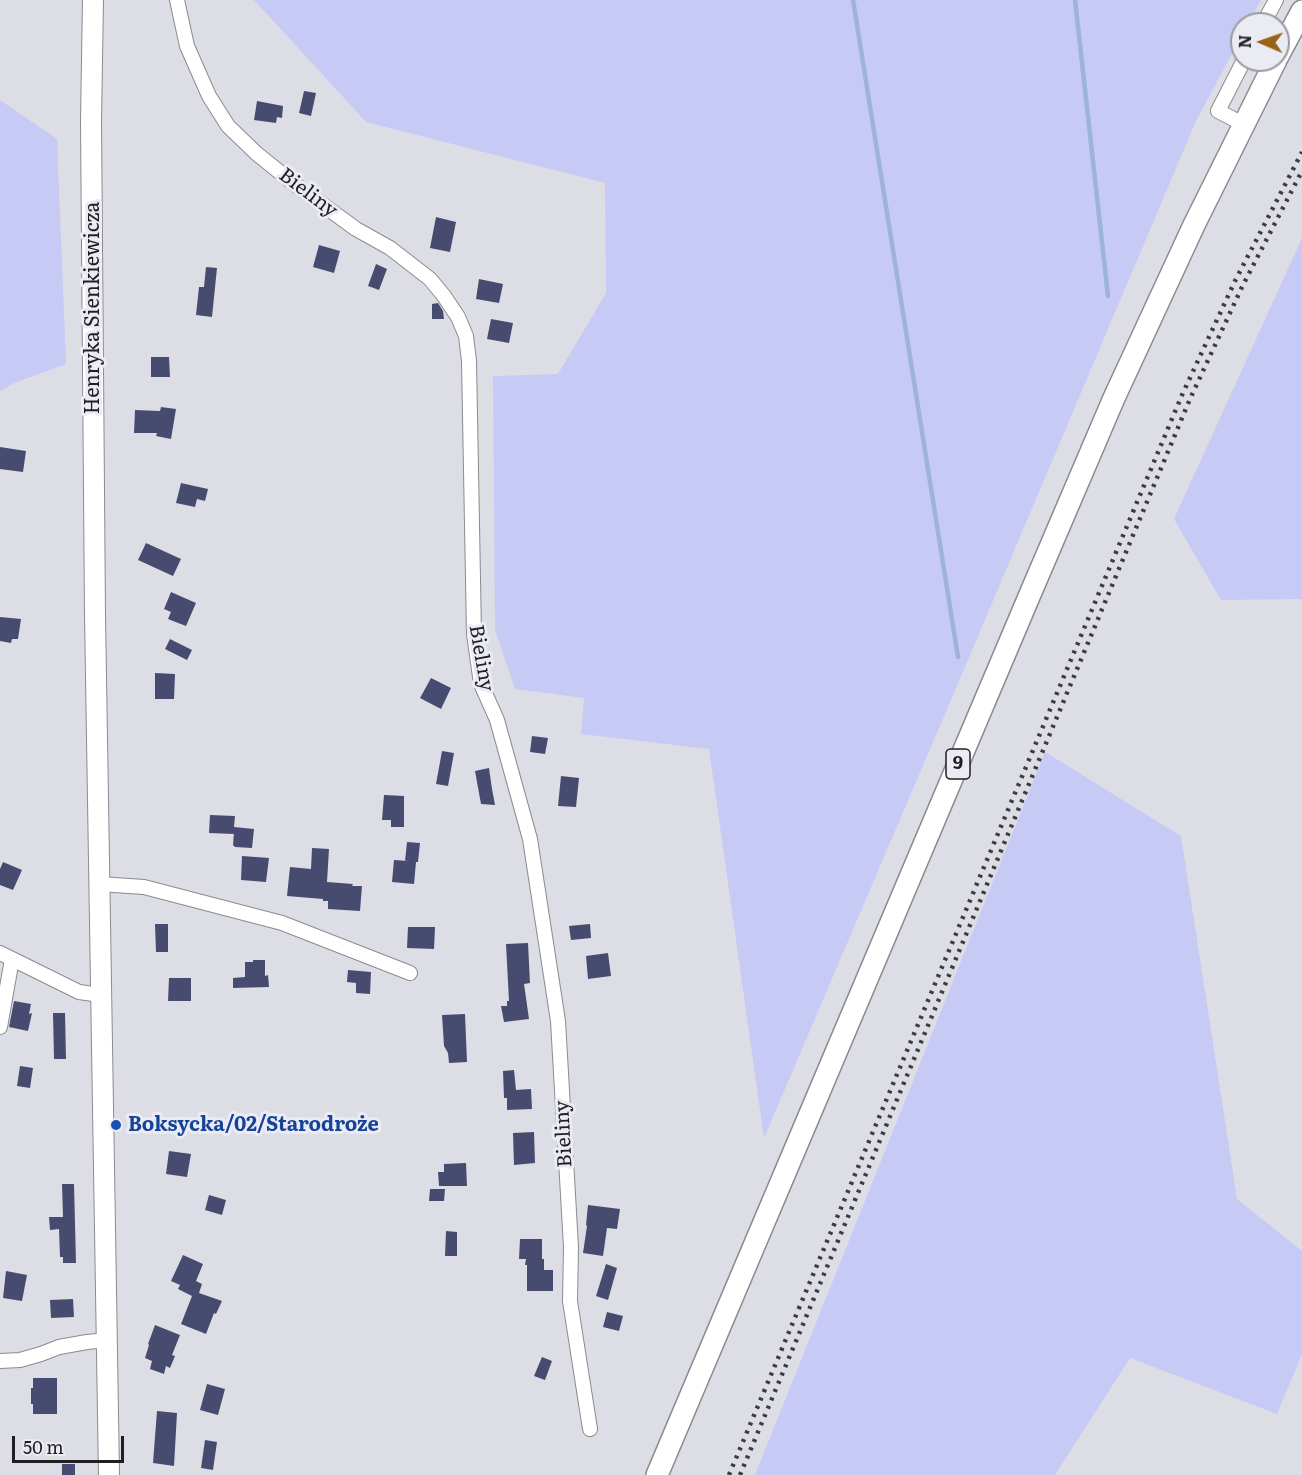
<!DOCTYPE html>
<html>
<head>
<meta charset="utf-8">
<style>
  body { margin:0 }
  #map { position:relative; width:1302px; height:1475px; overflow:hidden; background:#dddee5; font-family:Literata,serif }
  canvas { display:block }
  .north { position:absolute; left:1230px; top:12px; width:60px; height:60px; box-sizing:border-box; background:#eaebf3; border:2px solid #99999f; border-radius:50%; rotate:272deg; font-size:16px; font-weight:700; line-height:24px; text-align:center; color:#1f1f22 }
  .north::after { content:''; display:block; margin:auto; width:21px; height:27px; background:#976418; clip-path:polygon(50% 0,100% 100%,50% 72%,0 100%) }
  .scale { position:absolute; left:12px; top:1436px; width:112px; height:27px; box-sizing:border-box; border:3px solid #1f1f22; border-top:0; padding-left:8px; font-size:18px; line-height:21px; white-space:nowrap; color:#1f1f22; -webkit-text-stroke:4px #eaebf3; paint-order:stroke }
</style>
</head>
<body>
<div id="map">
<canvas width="1302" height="1475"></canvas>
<div class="north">N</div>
<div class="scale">50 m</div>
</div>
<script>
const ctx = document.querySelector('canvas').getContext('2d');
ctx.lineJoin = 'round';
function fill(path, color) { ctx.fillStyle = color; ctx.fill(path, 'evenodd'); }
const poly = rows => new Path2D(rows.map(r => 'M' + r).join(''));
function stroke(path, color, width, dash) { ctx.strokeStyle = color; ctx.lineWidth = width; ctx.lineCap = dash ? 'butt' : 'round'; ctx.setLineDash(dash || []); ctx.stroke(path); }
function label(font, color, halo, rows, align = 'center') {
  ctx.font = font + ' Literata,serif'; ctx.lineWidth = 6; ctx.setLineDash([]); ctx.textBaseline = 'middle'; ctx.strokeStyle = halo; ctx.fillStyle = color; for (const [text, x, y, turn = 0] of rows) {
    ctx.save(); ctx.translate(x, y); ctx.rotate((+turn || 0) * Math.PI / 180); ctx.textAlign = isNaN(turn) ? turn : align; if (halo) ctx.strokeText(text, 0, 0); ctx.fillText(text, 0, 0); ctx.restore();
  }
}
fill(poly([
  [254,0,1261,0,1248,24,1242,24,1242,35,1196,121,951,700,764,1138,709,749,581,734,584,698,515,689,495,630,493,376,558,374,606,293,605,183,366,122],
  [0,100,57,139,66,364,14,383,0,391],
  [1302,238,1302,599,1221,600,1174,519],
  [1045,752,1181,836,1237,1199,1302,1251,1302,1354,1277,1414,1130,1358,1055,1475,755,1475]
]), '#c6caf5');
stroke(poly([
  [853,0,958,657],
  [1075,0,1108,296]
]), '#9eb3da', 4.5);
fill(poly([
  [304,91,316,93,311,116,299,113],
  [257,101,283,106,282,118,277,117,276,123,254,120],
  [436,217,456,222,450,252,430,248],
  [319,245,340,251,334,273,313,267],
  [376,264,387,269,379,290,368,286],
  [206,267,217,268,212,317,196,315,199,287,204,287],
  [479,279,503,284,499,303,476,299],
  [438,303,443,311,444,319,432,319,432,304],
  [491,319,513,323,509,343,487,339],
  [151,357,169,357,170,377,151,377],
  [161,407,176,409,171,439,156,436,157,433,134,433,135,410,160,411],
  [0,447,26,451,23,472,0,469],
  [181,483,208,489,205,501,197,499,195,507,176,503],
  [146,543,181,559,173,576,138,560],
  [171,592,196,603,186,626,168,619,171,612,164,609],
  [0,617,21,619,18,639,12,639,11,643,0,641],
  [170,639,192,650,187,660,165,649],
  [155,673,175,674,174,699,155,699],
  [431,678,451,688,441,709,420,698],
  [532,736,548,738,545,754,530,752],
  [442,751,454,753,448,786,436,784],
  [489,768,492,789,495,805,481,804,475,771],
  [561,776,579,778,576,807,558,806],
  [384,795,404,796,404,827,391,827,391,820,382,820],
  [210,815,235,816,234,827,254,829,252,848,235,847,233,845,234,832,234,834,209,833],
  [407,842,420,843,418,862,416,862,414,884,392,882,394,860,409,861,405,861],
  [312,848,329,849,327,882,353,884,352,886,362,886,360,911,328,909,328,901,323,901,323,899,287,896,290,867,311,869],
  [242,856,269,858,266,882,241,880],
  [3,862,22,870,13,890,0,885,0,869],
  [155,924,168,924,168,952,156,952],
  [590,924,591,938,571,940,569,926],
  [408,927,435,927,434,949,407,948],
  [528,943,530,983,524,984,529,1019,504,1022,501,1006,507,1006,507,1001,509,1001,506,944],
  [608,953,611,976,588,979,586,956],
  [253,960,265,960,265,976,268,975,269,987,233,988,233,978,245,977,245,962,253,962],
  [348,970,371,972,370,994,356,993,356,983,347,982],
  [169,978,191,978,191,1001,168,1001],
  [14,1001,31,1004,29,1014,32,1013,28,1031,9,1027],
  [53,1013,65,1013,66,1059,54,1059],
  [465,1014,467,1062,449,1063,448,1053,444,1046,442,1015],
  [20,1066,33,1068,30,1088,17,1086],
  [514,1070,516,1090,531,1089,532,1109,507,1110,507,1098,504,1098,503,1071],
  [534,1132,535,1163,514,1165,513,1133],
  [169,1151,191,1154,187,1177,166,1174],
  [466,1163,467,1186,439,1186,438,1172,444,1172,444,1164],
  [62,1184,74,1184,76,1263,63,1263,63,1257,60,1257,59,1229,50,1230,49,1217,63,1217],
  [430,1189,445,1189,444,1201,429,1201],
  [209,1195,226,1200,222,1215,205,1210],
  [588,1205,620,1209,617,1229,607,1228,603,1256,583,1253,587,1226,586,1225],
  [446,1231,457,1232,457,1256,445,1256],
  [520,1239,542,1239,542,1259,544,1259,544,1270,553,1270,553,1291,527,1291,527,1265,525,1265,526,1259,519,1259],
  [183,1255,203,1264,196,1281,202,1284,199,1293,222,1301,216,1314,214,1313,206,1334,181,1324,192,1296,178,1289,180,1285,171,1281],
  [606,1264,617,1268,608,1300,596,1296],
  [6,1271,27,1275,22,1301,3,1298],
  [73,1299,74,1317,51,1318,50,1300],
  [607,1312,623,1316,619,1331,603,1327],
  [155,1325,180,1335,172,1355,175,1356,170,1368,166,1366,164,1374,150,1369,152,1361,145,1358,149,1345,148,1344],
  [542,1357,552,1361,545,1380,534,1376],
  [33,1378,57,1378,57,1414,33,1414,33,1404,31,1404,31,1388,33,1388],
  [207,1384,225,1389,218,1415,200,1410],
  [157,1411,177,1413,174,1466,153,1463],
  [205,1440,217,1442,213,1470,201,1468],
  [62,1464,75,1464,75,1475,62,1475]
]), '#484b70');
const minor = poly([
  [177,0,187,46,209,96,228,126,256,153,293,183,356,229,390,248,430,279,444,296,458,317,466,336,469,361,474,634,481,684,497,720,530,839,558,1021,571,1247,570,1301,590,1429],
  [1263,24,1276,0],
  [1243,124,1218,111,1244,60],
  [99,884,144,887,282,923,410,973],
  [0,953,79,992,101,995],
  [0,1027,12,959],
  [0,1361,20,1360,41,1354,59,1347,87,1342,107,1340]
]);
const secondary = poly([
  [93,0,91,121,95,615,109,1475]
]);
const primary = poly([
  [1278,56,1302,11],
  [657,1475,1028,599,1114,398,1194,225,1276,60]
]);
stroke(minor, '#8a8b92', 16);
stroke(secondary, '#8a8b92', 22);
stroke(primary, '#8a8b92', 24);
stroke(minor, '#fff', 14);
stroke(secondary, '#fff', 20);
stroke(primary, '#fff', 21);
stroke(poly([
  [729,1475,1182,395,1235,281,1302,152],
  [740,1475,1190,399,1242,287,1302,171]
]), '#3d3d41', 4.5, [3, 6]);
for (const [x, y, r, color] of [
  [116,1125,6,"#1a4fb4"]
]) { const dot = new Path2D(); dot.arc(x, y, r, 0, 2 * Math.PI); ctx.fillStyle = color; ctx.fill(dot); stroke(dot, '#eaebf3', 2); }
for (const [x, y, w] of [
  [958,764,24]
]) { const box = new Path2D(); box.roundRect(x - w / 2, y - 15, w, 30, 4.5); ctx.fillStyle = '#eaebf3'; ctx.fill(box); stroke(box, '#1f1f22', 1.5); }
label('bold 18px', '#1f1f22', null, [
  ["9",958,764]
]);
label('20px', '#1f1f22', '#eaebf3', [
  ["Bieliny",308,193,37],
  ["Henryka Sienkiewicza",93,308,-90],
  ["Bieliny",481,658,80],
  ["Bieliny",564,1134,-93]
]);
label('bold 20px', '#164399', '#eaebf3', [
  ["Boksycka/02/Starodroże",128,1125]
], 'left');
</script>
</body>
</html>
